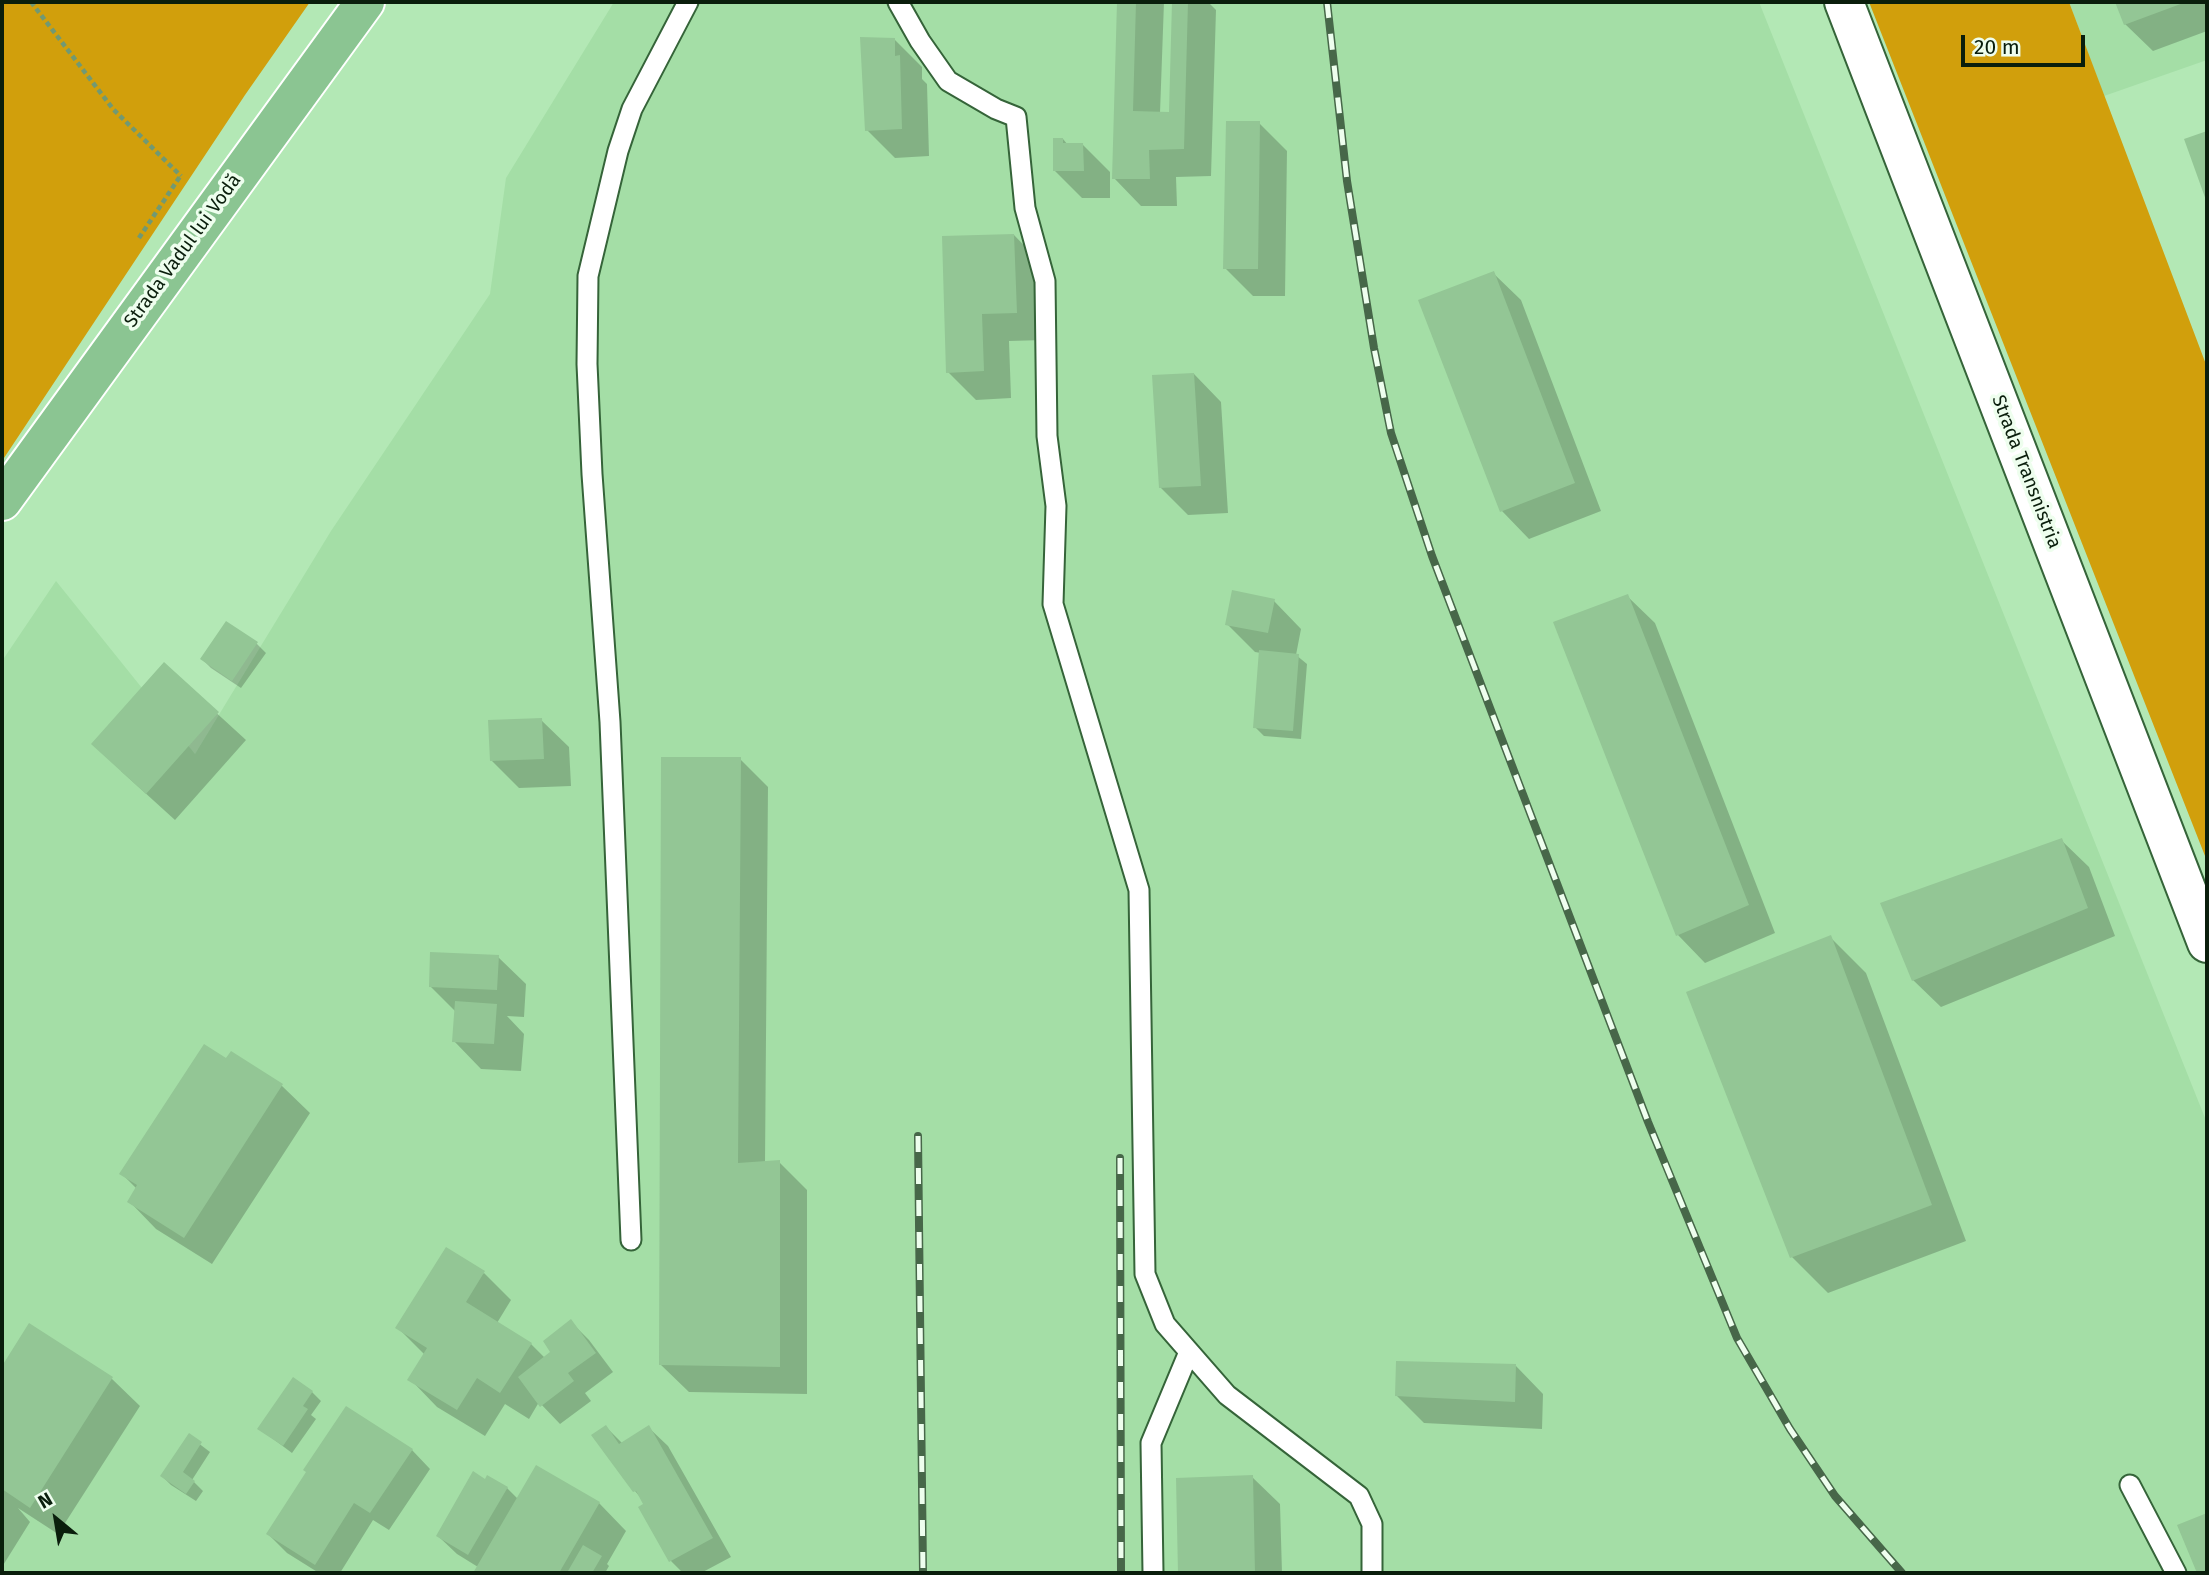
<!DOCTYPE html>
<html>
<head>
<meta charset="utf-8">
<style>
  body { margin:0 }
  #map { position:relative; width:2209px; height:1575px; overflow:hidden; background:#b3e8b5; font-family:"Fira Sans",sans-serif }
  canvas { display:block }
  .frame { position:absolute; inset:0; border:4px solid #0a1e0c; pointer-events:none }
  .north { position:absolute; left:21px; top:1484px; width:70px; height:70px; -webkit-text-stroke:5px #eefeee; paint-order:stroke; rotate:330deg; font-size:19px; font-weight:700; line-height:28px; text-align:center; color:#0a1e0c }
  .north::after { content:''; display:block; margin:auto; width:24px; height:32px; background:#0a1e0c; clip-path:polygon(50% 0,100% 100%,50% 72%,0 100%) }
  .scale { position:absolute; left:1961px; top:35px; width:124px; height:32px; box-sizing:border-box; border:4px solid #0a1e0c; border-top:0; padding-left:9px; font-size:21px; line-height:24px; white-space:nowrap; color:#0a1e0c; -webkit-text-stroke:5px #eefeee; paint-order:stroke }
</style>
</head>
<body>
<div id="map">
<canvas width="2209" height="1575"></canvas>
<div class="frame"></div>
<div class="north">N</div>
<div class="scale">20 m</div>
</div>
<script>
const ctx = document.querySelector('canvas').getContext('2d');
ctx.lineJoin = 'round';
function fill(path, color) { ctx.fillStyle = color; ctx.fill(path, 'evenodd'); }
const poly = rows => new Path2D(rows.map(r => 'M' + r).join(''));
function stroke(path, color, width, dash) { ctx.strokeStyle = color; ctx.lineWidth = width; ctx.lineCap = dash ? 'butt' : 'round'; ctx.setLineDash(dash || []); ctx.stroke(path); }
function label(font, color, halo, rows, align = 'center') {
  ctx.font = font + ' "Fira Sans",sans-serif'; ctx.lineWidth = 7; ctx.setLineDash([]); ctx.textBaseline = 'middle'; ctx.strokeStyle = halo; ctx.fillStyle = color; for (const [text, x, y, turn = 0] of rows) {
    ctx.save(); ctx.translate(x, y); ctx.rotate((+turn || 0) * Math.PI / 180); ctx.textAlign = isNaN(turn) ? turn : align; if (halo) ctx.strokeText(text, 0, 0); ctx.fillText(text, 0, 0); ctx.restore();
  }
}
fill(poly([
  [614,2,1759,2,2207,1123,2207,1187,2205,1195,2207,1201,2207,1573,2,1573,2,661,56,581,195,754,331,531,490,294,506,178],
  [2069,2,2207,2,2207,60,2104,96]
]), '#a4dea6');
fill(poly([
  [2,2,310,2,245,95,2,461],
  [1869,2,2069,2,2207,367,2207,861]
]), '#d19f0c');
fill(poly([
  [782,2,834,2,784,4],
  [1119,2,1164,2,1160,113,1171,114,1173,2,1208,2,1216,10,1211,176,1176,177,1177,206,1141,206,1114,178],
  [2117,2,2207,2,2207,31,2153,51,2125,24],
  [894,39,922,67,922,79,927,84,929,156,895,158,867,130],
  [1259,123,1287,151,1285,296,1253,296,1225,268],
  [1063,139,1068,145,1083,145,1110,172,1110,198,1082,198,1055,171],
  [1014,235,1041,263,1044,340,1009,341,1011,398,976,400,948,372],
  [1493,273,1521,300,1601,511,1529,539,1502,511],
  [1194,374,1221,402,1228,513,1188,515,1160,487],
  [1627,596,1655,623,1775,933,1705,963,1678,935],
  [1274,601,1301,629,1296,655,1307,664,1301,739,1264,736,1255,727,1261,653,1255,652,1227,624],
  [226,624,257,644,266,653,241,688,211,668,202,659],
  [164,665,246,740,175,820,121,771],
  [541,720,569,747,571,786,519,788,491,760],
  [740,759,768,787,765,1163,779,1162,807,1190,807,1394,689,1392,661,1365],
  [2061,840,2089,867,2115,936,1941,1007,1913,980],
  [1830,937,1866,973,1966,1241,1828,1293,1792,1257],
  [498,957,526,984,524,1017,507,1016,524,1034,521,1071,481,1069,454,1041,456,1012,431,987],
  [231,1053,282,1086,310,1113,212,1264,156,1229,129,1201,137,1189,122,1174],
  [484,1273,511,1300,497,1323,531,1344,545,1358,553,1352,571,1322,589,1340,613,1372,585,1393,591,1401,560,1424,539,1402,529,1419,505,1404,485,1436,437,1407,410,1379,425,1355,398,1328],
  [29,1326,112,1379,140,1406,58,1534,18,1508,30,1522,2,1567,2,1369],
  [1516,1366,1543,1394,1542,1429,1424,1423,1396,1395],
  [312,1392,321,1401,311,1415,316,1419,292,1453,260,1429],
  [606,1427,623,1444,649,1428,668,1446,731,1557,701,1573,683,1573,671,1561,646,1504,635,1491],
  [189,1436,210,1452,192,1480,203,1491,196,1501,171,1485,162,1476],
  [412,1450,430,1469,389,1530,373,1520,340,1573,319,1573,287,1553,268,1534],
  [1252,1477,1280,1504,1282,1573,1179,1573,1177,1479],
  [486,1481,507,1488,518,1499,599,1503,626,1531,607,1564,609,1566,605,1573,475,1573,478,1567,457,1554,438,1536]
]), '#0003');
fill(poly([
  [1117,2,1136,2,1133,111,1169,112,1172,2,1188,2,1184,149,1149,150,1150,179,1112,179],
  [2115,2,2186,2,2124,25],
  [860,37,895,38,895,56,900,55,902,129,865,131],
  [1226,121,1260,121,1258,269,1223,269],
  [2207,131,2207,203,2184,139],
  [1053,138,1063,138,1063,143,1083,143,1084,171,1053,171],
  [1014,234,1017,313,982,314,984,371,946,373,942,236],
  [1494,271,1575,483,1500,512,1418,300],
  [1194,373,1201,486,1159,488,1152,375],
  [1232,590,1275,599,1268,633,1225,625],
  [1628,594,1749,905,1676,936,1553,622],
  [226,621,258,642,232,681,200,659],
  [1259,650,1299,654,1293,731,1253,728],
  [164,662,219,712,146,794,91,744],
  [542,718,544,759,490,761,488,720],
  [661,757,741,757,738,1163,780,1160,780,1367,659,1365],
  [2062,838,2088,908,1912,981,1880,903],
  [1831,935,1932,1205,1790,1258,1686,992],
  [430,952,499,955,497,990,429,987],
  [455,1001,497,1004,494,1044,452,1042],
  [204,1044,226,1058,231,1051,283,1084,184,1238,127,1202,137,1185,119,1174],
  [446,1247,485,1271,466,1302,532,1343,500,1393,477,1378,457,1410,407,1380,427,1348,395,1328],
  [571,1319,596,1353,568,1373,574,1381,540,1407,518,1377,550,1352,543,1341],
  [29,1323,113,1377,30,1508,2,1489,2,1366],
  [1396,1361,1516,1364,1515,1402,1395,1396],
  [293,1377,313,1391,303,1406,308,1409,283,1446,257,1429],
  [346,1406,413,1449,370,1513,354,1503,315,1565,266,1534,306,1472,303,1470],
  [606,1425,619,1444,649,1425,713,1538,669,1562,638,1507,643,1504,636,1491,633,1492,591,1435],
  [189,1433,202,1442,183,1472,195,1481,186,1494,160,1476],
  [536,1465,600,1502,559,1573,473,1573],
  [473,1471,485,1479,487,1475,508,1487,468,1555,436,1536],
  [1253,1475,1255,1573,1178,1573,1176,1478],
  [2207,1513,2207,1573,2197,1573,2177,1525],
  [583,1545,602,1556,592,1573,573,1573,568,1571]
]), '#93c695');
const service = poly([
  [898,2,920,41,948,81,996,109,1016,117,1025,208,1045,281,1047,436,1056,506,1053,604,1139,890,1145,1274,1165,1324,1227,1395,1359,1496,1372,1524,1372,1573],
  [631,1240,610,722,592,474,587,364,588,276,618,151,632,109,688,2],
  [2130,1485,2176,1573],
  [1153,1573,1151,1443,1189,1352]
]);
const tertiary = poly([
  [1844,2,2207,943]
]);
const primary = poly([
  [2,501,365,2]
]);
stroke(service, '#356439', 23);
stroke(tertiary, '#356439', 42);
stroke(primary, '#fff', 42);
stroke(poly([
  [31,2,113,109,181,176],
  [139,238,181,175]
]), '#719973', 4.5, [5, 3.5]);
stroke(service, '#fff', 19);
stroke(tertiary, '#fff', 38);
stroke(primary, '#8bc592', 38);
const rail = poly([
  [1327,2,1347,181,1374,348,1391,433,1432,556,1648,1122,1737,1338,1790,1429,1835,1496,1902,1573],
  [918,1136,923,1573],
  [1120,1158,1121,1573]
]);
stroke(rail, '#476749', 8);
stroke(rail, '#eefeee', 5, [16]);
label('19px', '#0a1e0c', '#eefeee', [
  ["Strada Vadul lui Vodă",183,251,-54],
  ["Strada Transnistria",2026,472,69]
]);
</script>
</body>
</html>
